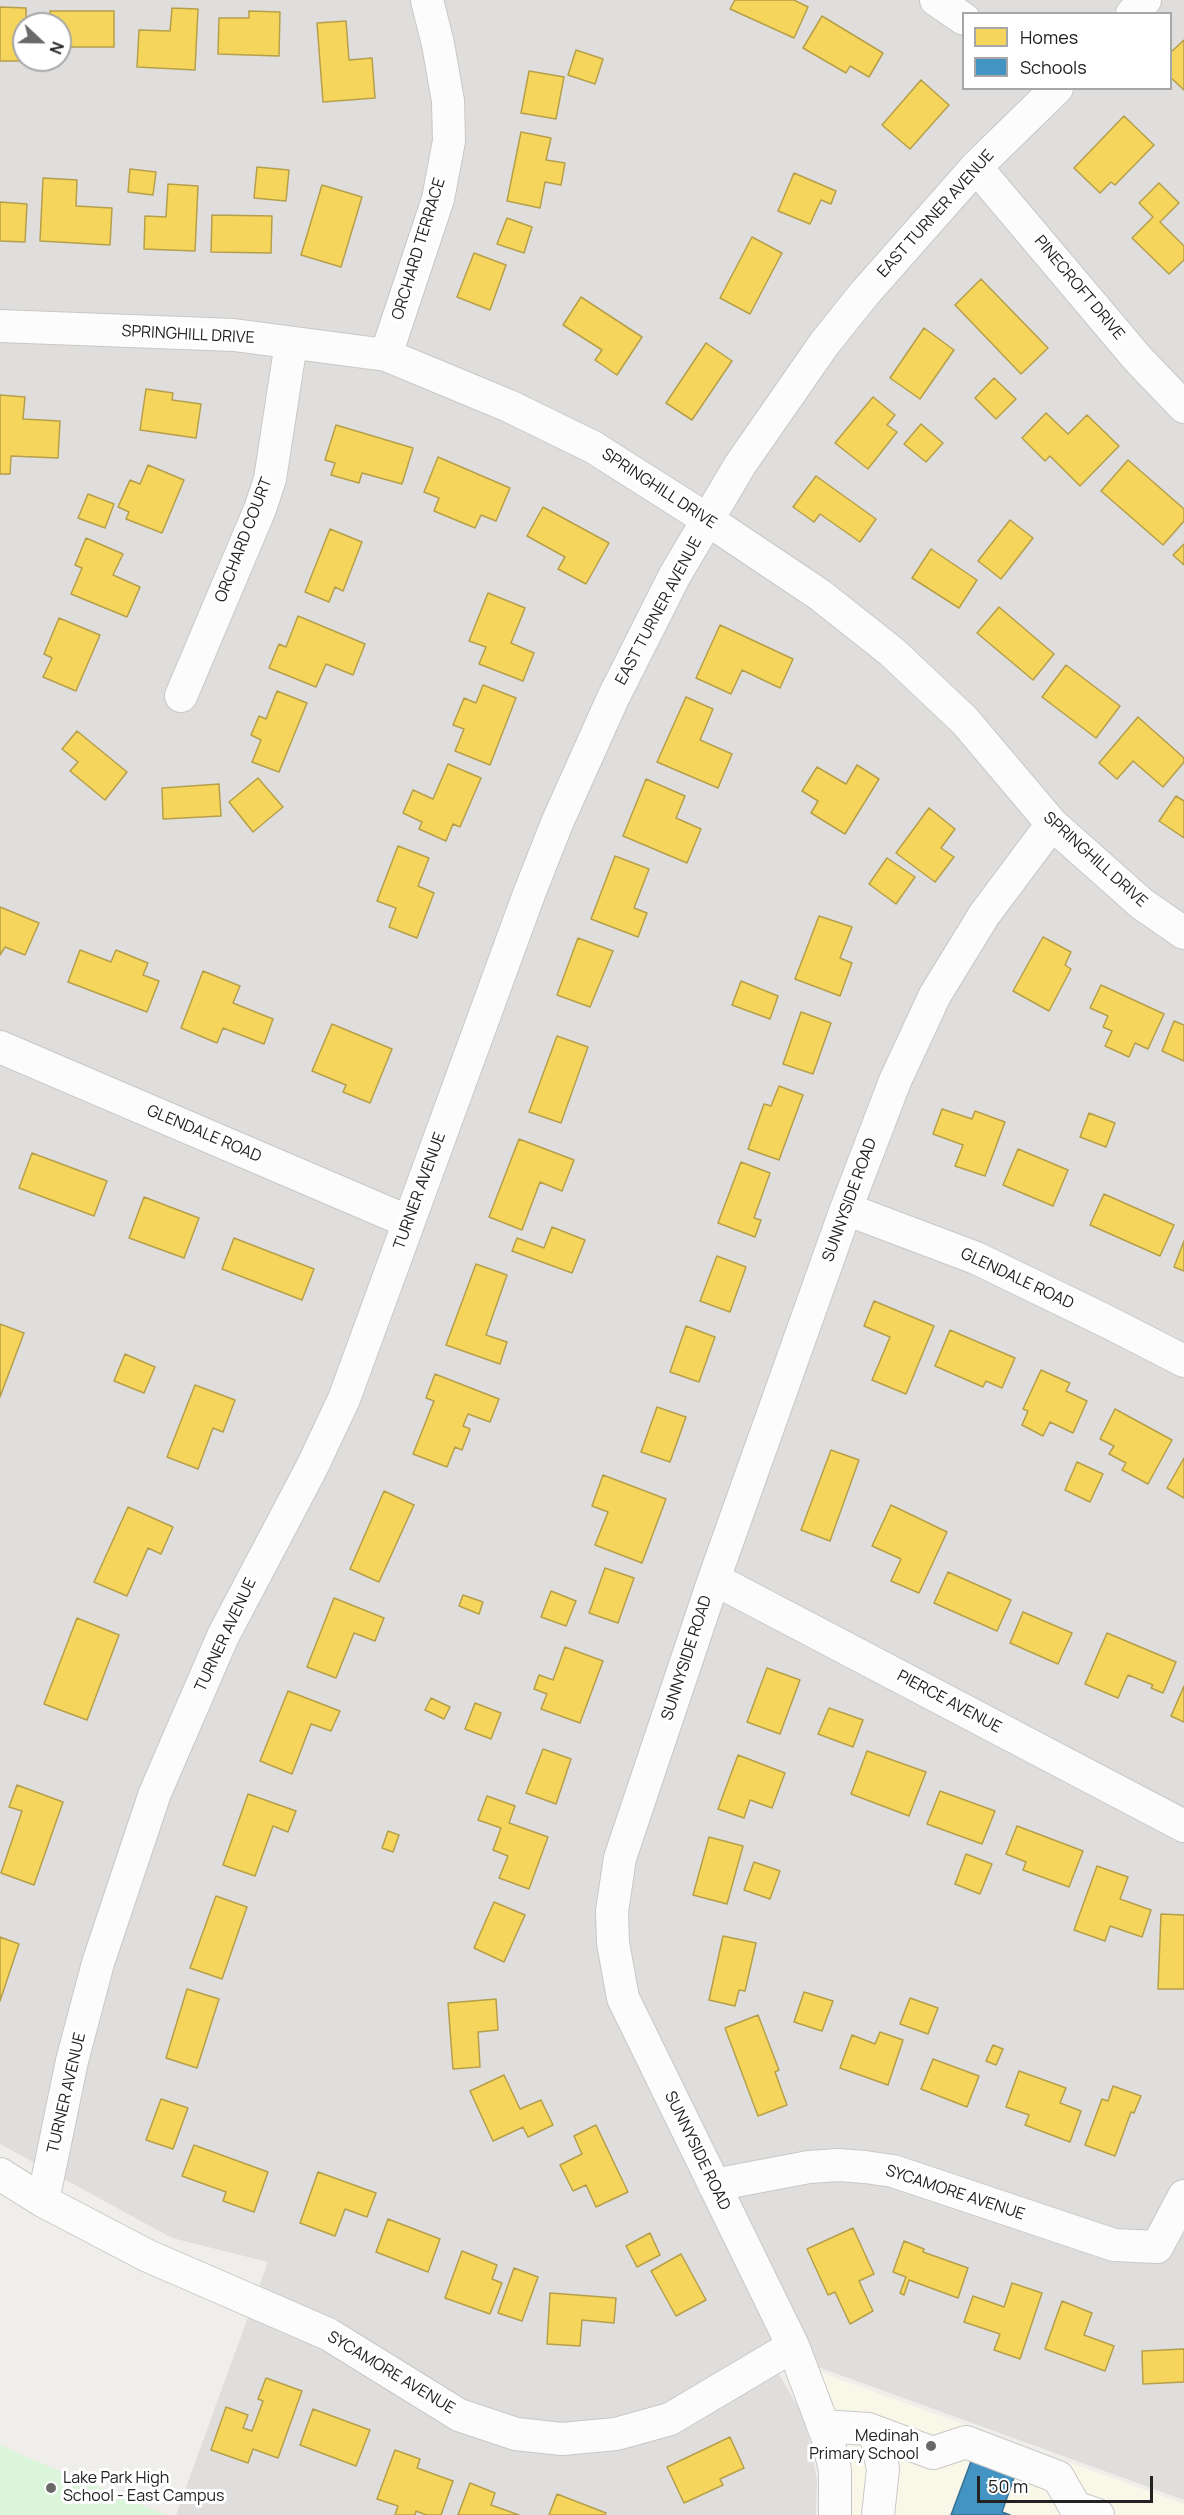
<!DOCTYPE html>
<html>
<head>
<meta charset="utf-8">
<style>
  body { margin:0 }
  #map { position:relative; width:1184px; height:2515px; overflow:hidden; background:#f0eeeb; font-family:Manrope,sans-serif }
  canvas { display:block }
  .legend { position:absolute; left:962px; top:12px; width:210px; height:78px; box-sizing:border-box; background:#fff; border:2px solid #a7a7a7; margin:0; padding:8px 10px; list-style:none; font-size:18px; color:#222 }
  .legend li { display:flex; align-items:center; gap:12px; height:30px }
  .legend b { width:30px; border:2px solid #a7a7a7 }
  .north { position:absolute; left:12px; top:12px; width:60px; height:60px; box-sizing:border-box; background:#fff; border:2px solid #a7a7a7; border-radius:50%; rotate:112deg; font-size:16px; font-weight:700; line-height:24px; text-align:center; color:#222 }
  .north::after { content:''; display:block; margin:auto; width:21px; height:27px; background:#6a6968; clip-path:polygon(50% 0,100% 100%,50% 72%,0 100%) }
  .scale { position:absolute; left:977px; top:2476px; width:176px; height:27px; box-sizing:border-box; border:3px solid #222; border-top:0; padding-left:8px; font-size:18px; line-height:21px; white-space:nowrap; color:#222; -webkit-text-stroke:4px #fff; paint-order:stroke }
</style>
</head>
<body>
<div id="map">
<canvas width="1184" height="2515"></canvas>
<ul class="legend">
<li><b style="height:16px;background:#f6d55c"></b>Homes</li>
<li><b style="height:16px;background:#4393c3"></b>Schools</li>
</ul>
<div class="north">N</div>
<div class="scale">50 m</div>
</div>
<script>
const ctx = document.querySelector('canvas').getContext('2d');
ctx.lineJoin = 'round';
function fill(path, color) { ctx.fillStyle = color; ctx.fill(path, 'evenodd'); }
const poly = rows => new Path2D(rows.map(r => 'M' + r).join(''));
function stroke(path, color, width, dash) { ctx.strokeStyle = color; ctx.lineWidth = width; ctx.lineCap = dash ? 'butt' : 'round'; ctx.setLineDash(dash || []); ctx.stroke(path); }
function label(font, color, halo, rows, align = 'center') {
  ctx.font = font + ' Manrope,sans-serif'; ctx.lineWidth = 6; ctx.setLineDash([]); ctx.textBaseline = 'middle'; ctx.strokeStyle = halo; ctx.fillStyle = color; for (const [text, x, y, turn = 0] of rows) {
    ctx.save(); ctx.translate(x, y); ctx.rotate((+turn || 0) * Math.PI / 180); ctx.textAlign = isNaN(turn) ? turn : align; if (halo) ctx.strokeText(text, 0, 0); ctx.fillText(text, 0, 0); ctx.restore();
  }
}
fill(poly([
  [0,0,1184,0,1184,2500,763,2347,800,2410,808,2433,817,2480,816,2515,176,2515,268,2262,172,2238,0,2144],
  [964,14,1170,14,1170,88,964,88],
  [24,24,60,24,60,60,24,60]
]), '#dfdedc');
fill(poly([
  [808,2368,1184,2504,1184,2515,844,2515]
]), '#f8f7e8');
fill(poly([
  [0,2445,36,2461,166,2515,0,2515]
]), '#daf5da');
const homes = poly([
  [735,0,794,0,808,7,794,38,730,9,735,0],
  [0,7,26,8,26,24,24,24,25,61,0,61,0,7],
  [172,8,198,9,195,70,137,67,139,30,170,31,172,8],
  [50,11,114,11,114,47,60,47,60,24,50,24,50,11],
  [249,11,280,12,279,56,218,54,219,18,249,18,249,11],
  [822,16,883,53,869,77,850,66,846,73,803,48,822,16],
  [346,21,349,60,372,58,375,98,323,102,317,23,346,21],
  [1184,40,1184,90,1170,77,1170,53,1184,40],
  [576,50,603,59,595,84,568,75,576,50],
  [529,71,564,77,556,119,521,113,529,71],
  [921,80,949,105,910,149,882,125,921,80],
  [1124,116,1154,145,1115,185,1111,182,1100,193,1074,168,1124,116],
  [521,132,551,138,546,160,565,163,561,185,545,182,540,208,507,201,521,132],
  [257,167,289,170,286,201,254,198,257,167],
  [130,169,156,172,153,195,128,192,130,169],
  [794,173,836,191,831,204,821,200,810,224,778,211,794,173],
  [43,178,77,180,76,206,112,208,110,245,40,241,43,178],
  [1159,183,1179,203,1160,222,1184,246,1184,260,1169,274,1132,238,1153,217,1139,203,1159,183],
  [168,184,198,186,195,251,144,249,145,216,166,217,168,184],
  [322,185,362,197,341,267,301,255,322,185],
  [0,202,27,204,25,242,0,241,0,202],
  [212,215,272,216,271,253,211,252,212,215],
  [507,218,532,227,524,253,497,244,507,218],
  [752,237,782,253,750,314,720,298,752,237],
  [474,253,506,265,490,310,457,297,474,253],
  [981,279,1048,348,1021,374,955,305,981,279],
  [581,297,642,337,617,375,595,360,602,350,563,325,581,297],
  [924,328,954,350,920,399,890,378,924,328],
  [706,343,732,361,692,420,666,403,706,343],
  [994,378,1016,399,996,419,975,398,994,378],
  [146,389,173,393,172,400,201,404,196,438,140,430,146,389],
  [0,395,25,397,23,419,60,421,58,458,11,456,10,474,0,474,0,395],
  [873,397,895,415,887,425,897,432,868,469,835,443,873,397],
  [1046,413,1068,434,1087,415,1119,446,1080,486,1050,456,1045,461,1022,438,1046,413],
  [921,424,943,443,926,462,904,444,921,424],
  [336,425,413,448,402,484,362,473,359,483,331,475,335,463,325,460,336,425],
  [438,457,510,488,496,521,481,515,475,528,434,511,439,498,424,492,438,457],
  [1128,460,1184,509,1184,521,1163,545,1101,491,1128,460],
  [148,465,184,480,162,533,126,519,129,512,118,507,130,480,140,484,148,465],
  [816,476,876,519,860,542,820,514,814,522,793,507,816,476],
  [88,494,114,504,105,528,78,518,88,494],
  [543,507,609,543,586,584,558,569,565,557,527,536,543,507],
  [1010,520,1033,538,1001,579,978,561,1010,520],
  [330,529,362,542,343,591,335,587,329,602,305,592,330,529],
  [86,538,123,554,113,575,140,587,127,617,71,594,82,568,75,565,86,538],
  [1184,544,1184,565,1173,555,1184,544],
  [931,549,977,580,959,608,912,578,931,549],
  [488,593,525,608,511,643,534,653,523,681,479,664,486,647,469,641,488,593],
  [999,607,1054,654,1033,680,977,633,999,607],
  [298,616,365,644,353,675,326,664,316,687,269,668,279,644,286,647,298,616],
  [59,618,100,635,76,691,43,677,52,658,44,654,59,618],
  [720,625,793,659,780,688,742,670,731,694,696,678,720,625],
  [1066,665,1120,706,1096,738,1042,697,1066,665],
  [483,685,516,698,490,765,455,751,464,729,453,725,464,698,476,703,483,685],
  [277,691,307,703,279,772,252,762,261,740,251,735,259,716,266,719,277,691],
  [686,697,713,709,700,740,732,754,718,788,657,762,686,697],
  [1138,717,1184,758,1184,762,1163,787,1133,761,1117,779,1099,763,1138,717],
  [77,731,127,772,105,800,70,771,78,762,62,749,77,731],
  [448,764,481,778,460,827,453,824,446,841,419,829,422,822,403,813,413,790,433,799,448,764],
  [857,765,879,779,845,834,811,813,818,801,802,791,817,767,846,784,857,765],
  [258,778,283,807,253,832,229,802,258,778],
  [646,779,685,796,676,818,701,829,687,863,623,836,646,779],
  [219,784,221,816,163,819,162,788,219,784],
  [1176,796,1184,801,1184,838,1159,821,1176,796],
  [929,808,955,829,941,848,954,857,935,882,896,853,929,808],
  [398,846,429,858,418,886,434,893,417,938,389,927,396,908,377,901,398,846],
  [615,856,649,869,634,908,647,913,638,937,591,919,615,856],
  [887,858,915,877,896,904,869,884,887,858],
  [0,907,39,923,25,955,5,947,0,955,0,907],
  [819,916,852,927,840,958,852,963,840,996,795,979,819,916],
  [1043,937,1071,952,1065,965,1071,969,1049,1011,1013,991,1043,937],
  [578,938,613,951,590,1007,557,995,578,938],
  [80,950,111,962,116,950,148,963,143,975,159,981,147,1012,68,982,80,950],
  [203,971,240,986,233,1003,273,1019,264,1044,223,1028,217,1043,181,1028,203,971],
  [741,981,778,996,770,1019,732,1005,741,981],
  [1101,985,1164,1014,1148,1049,1135,1043,1129,1057,1105,1046,1112,1031,1103,1027,1108,1016,1090,1008,1101,985],
  [801,1012,831,1023,813,1074,783,1064,801,1012],
  [1174,1021,1184,1025,1184,1061,1162,1051,1174,1021],
  [332,1024,392,1049,370,1103,343,1092,346,1085,312,1071,332,1024],
  [557,1036,588,1047,561,1123,529,1112,557,1036],
  [779,1086,803,1095,779,1160,748,1149,764,1104,771,1106,779,1086],
  [942,1109,972,1119,975,1111,1005,1122,985,1176,955,1166,963,1145,933,1134,942,1109],
  [1089,1113,1115,1123,1106,1147,1080,1137,1089,1113],
  [519,1139,574,1160,562,1191,540,1182,522,1230,489,1217,519,1139],
  [1018,1149,1068,1170,1053,1206,1003,1185,1018,1149],
  [32,1153,107,1181,94,1216,19,1188,32,1153],
  [741,1162,770,1173,754,1218,761,1220,755,1237,718,1223,741,1162],
  [1104,1194,1174,1225,1160,1256,1090,1225,1104,1194],
  [144,1197,199,1218,184,1258,129,1238,144,1197],
  [552,1227,585,1240,572,1273,512,1251,517,1238,544,1248,552,1227],
  [234,1238,314,1269,302,1300,222,1269,234,1238],
  [1184,1241,1184,1271,1174,1267,1184,1241],
  [717,1256,746,1267,730,1312,700,1301,717,1256],
  [476,1264,507,1275,486,1335,507,1342,500,1364,446,1345,476,1264],
  [874,1301,934,1326,906,1394,872,1380,890,1337,864,1326,874,1301],
  [0,1324,24,1333,0,1397,0,1324],
  [686,1326,715,1337,699,1382,670,1372,686,1326],
  [950,1330,1015,1358,1002,1388,986,1381,983,1387,935,1366,950,1330],
  [125,1354,155,1367,144,1393,114,1381,125,1354],
  [1041,1370,1070,1383,1066,1391,1087,1401,1073,1433,1050,1422,1043,1436,1022,1425,1028,1411,1023,1409,1041,1370],
  [435,1374,499,1399,490,1422,468,1414,463,1426,470,1429,462,1450,455,1447,447,1467,413,1454,434,1401,426,1398,435,1374],
  [195,1385,235,1400,223,1432,213,1428,198,1469,167,1457,195,1385],
  [657,1407,686,1417,670,1462,641,1452,657,1407],
  [1115,1409,1172,1440,1148,1484,1122,1470,1126,1463,1109,1454,1114,1446,1100,1439,1115,1409],
  [831,1450,859,1460,830,1541,801,1530,831,1450],
  [1184,1458,1184,1498,1167,1488,1184,1458],
  [1077,1462,1103,1474,1090,1502,1065,1490,1077,1462],
  [603,1475,666,1499,642,1563,595,1545,608,1512,592,1506,603,1475],
  [384,1491,414,1505,379,1582,350,1569,384,1491],
  [891,1505,947,1532,919,1593,891,1581,901,1559,872,1546,891,1505],
  [128,1507,173,1527,161,1554,148,1548,127,1596,94,1582,128,1507],
  [605,1568,634,1578,618,1623,589,1613,605,1568],
  [948,1572,1011,1600,997,1631,934,1603,948,1572],
  [551,1591,576,1601,566,1626,541,1617,551,1591],
  [463,1595,483,1602,479,1614,459,1606,463,1595],
  [334,1598,384,1618,375,1641,354,1633,336,1678,307,1667,334,1598],
  [1023,1612,1072,1633,1058,1664,1010,1643,1023,1612],
  [77,1618,119,1635,87,1720,44,1704,77,1618],
  [1107,1633,1176,1662,1163,1693,1151,1688,1153,1685,1128,1675,1118,1698,1085,1684,1107,1633],
  [565,1647,603,1661,580,1723,541,1709,547,1694,534,1689,539,1675,553,1680,565,1647],
  [767,1668,800,1680,780,1734,747,1722,767,1668],
  [1184,1686,1184,1722,1171,1716,1184,1686],
  [288,1691,340,1711,331,1731,311,1724,292,1774,260,1761,288,1691],
  [431,1698,450,1707,444,1719,425,1710,431,1698],
  [475,1703,501,1713,491,1739,465,1729,475,1703],
  [829,1708,863,1720,853,1747,818,1734,829,1708],
  [543,1749,571,1759,556,1804,526,1793,543,1749],
  [867,1751,926,1772,909,1816,851,1794,867,1751],
  [738,1755,785,1773,772,1808,750,1800,744,1818,718,1809,738,1755],
  [17,1785,63,1802,34,1885,1,1873,22,1811,9,1807,17,1785],
  [940,1791,995,1811,982,1844,927,1824,940,1791],
  [248,1794,296,1811,288,1832,273,1826,255,1876,223,1865,248,1794],
  [487,1796,515,1806,509,1823,548,1837,529,1889,499,1878,508,1856,493,1850,501,1828,478,1820,487,1796],
  [1017,1826,1083,1851,1069,1887,1023,1870,1026,1862,1006,1854,1017,1826],
  [388,1831,399,1835,393,1852,382,1848,388,1831],
  [709,1837,743,1846,727,1904,693,1895,709,1837],
  [966,1854,992,1864,980,1894,955,1884,966,1854],
  [754,1862,780,1871,770,1899,744,1890,754,1862],
  [1097,1866,1128,1877,1120,1899,1151,1910,1142,1937,1110,1926,1105,1941,1074,1930,1097,1866],
  [216,1896,247,1907,222,1979,190,1968,216,1896],
  [494,1902,525,1915,504,1962,474,1948,494,1902],
  [1161,1914,1184,1915,1184,1989,1158,1989,1161,1914],
  [723,1936,756,1943,745,1991,739,1990,735,2006,709,2000,723,1936],
  [0,1937,19,1944,0,2001,0,1937],
  [187,1989,219,1999,197,2068,166,2058,187,1989],
  [804,1992,833,2001,822,2031,794,2022,804,1992],
  [910,1998,938,2008,928,2034,900,2024,910,1998],
  [496,1999,498,2030,478,2032,480,2067,453,2069,448,2003,496,1999],
  [758,2015,779,2070,775,2072,787,2105,758,2116,725,2028,758,2015],
  [880,2032,903,2040,888,2085,840,2068,852,2035,875,2044,880,2032],
  [993,2045,1003,2049,996,2065,986,2061,993,2045],
  [933,2059,979,2076,967,2107,921,2089,933,2059],
  [1019,2071,1066,2088,1060,2103,1081,2111,1070,2142,1025,2125,1029,2115,1006,2107,1019,2071],
  [504,2075,520,2109,541,2100,553,2125,528,2137,523,2127,493,2141,470,2091,504,2075],
  [1113,2086,1141,2096,1134,2113,1131,2112,1115,2156,1085,2145,1102,2099,1108,2101,1113,2086],
  [161,2099,188,2108,173,2149,146,2140,161,2099],
  [596,2125,628,2192,596,2207,586,2185,573,2191,560,2165,582,2154,574,2136,596,2125],
  [194,2145,268,2172,254,2212,223,2201,226,2192,182,2176,194,2145],
  [318,2172,376,2193,367,2217,345,2209,335,2236,300,2223,318,2172],
  [388,2219,440,2239,428,2272,376,2252,388,2219],
  [853,2228,874,2274,859,2281,873,2311,850,2324,835,2292,828,2295,807,2249,853,2228],
  [650,2233,660,2255,637,2267,626,2246,650,2233],
  [904,2241,924,2249,923,2252,968,2268,958,2298,909,2280,904,2295,900,2293,906,2277,893,2272,904,2241],
  [462,2251,497,2265,492,2279,502,2283,490,2314,445,2298,462,2251],
  [681,2254,706,2300,676,2316,651,2271,681,2254],
  [514,2268,538,2277,522,2321,498,2313,514,2268],
  [1012,2283,1042,2293,1020,2359,994,2350,1000,2334,964,2322,973,2296,1004,2307,1012,2283],
  [550,2293,616,2298,614,2323,582,2320,580,2346,547,2344,550,2293],
  [1062,2301,1092,2313,1084,2335,1114,2346,1105,2371,1045,2349,1062,2301],
  [1184,2349,1184,2382,1143,2384,1142,2351,1184,2349],
  [266,2378,302,2391,278,2458,253,2449,248,2463,211,2450,226,2407,248,2415,243,2428,252,2431,263,2401,258,2399,266,2378],
  [313,2409,370,2430,356,2466,300,2445,313,2409],
  [730,2437,744,2468,720,2479,723,2485,684,2503,667,2467,730,2437],
  [395,2450,420,2459,417,2468,453,2481,441,2515,426,2515,416,2511,415,2515,395,2515,398,2506,377,2499,395,2450],
  [470,2483,495,2493,491,2505,519,2515,458,2515,470,2483],
  [557,2494,606,2513,605,2515,549,2515,557,2494]
]);
fill(homes, '#f6d55c');
stroke(homes, '#b69f4b', 1.5);
const schools = poly([
  [973,2456,1016,2472,1002,2512,1010,2515,951,2515,973,2456]
]);
fill(schools, '#4393c3');
stroke(schools, '#397193', 1.5);
const minor = poly([
  [936,0,964,19],
  [1132,14,1145,0],
  [976,167,1138,359,1184,407],
  [0,326,234,335,386,355,509,406,593,447,708,520,820,595,892,652,965,721,1052,824,1142,904,1184,933],
  [386,355,438,199,449,141,448,101,438,44,427,0],
  [181,696,260,509,270,479,291,343],
  [0,1047,409,1222],
  [846,1209,976,1258,1108,1322,1184,1361],
  [714,1579,1184,1826],
  [0,2174,43,2201,148,2256,328,2334,459,2415,516,2434,562,2439,616,2434,670,2419,793,2346],
  [714,2185,809,2167,838,2165,865,2167,893,2171,1114,2245,1157,2247,1184,2196],
  [43,2201,72,2061,98,1963,155,1793,223,1636,312,1467,344,1399,529,894,557,823,613,698,675,575,740,465,824,344,864,294,976,167,1057,88],
  [823,2426,868,2429,933,2453,966,2442,1058,2477,1075,2507,1098,2515],
  [875,2432,883,2469,878,2515],
  [835,2515,835,2470,827,2436,793,2346,623,1998,613,1943,612,1911,620,1858,714,1579,846,1209,895,1081,935,995,984,915,1052,824]
]);
stroke(minor, '#c9c8c7', 34);
stroke(minor, '#fdfcfc', 32);
for (const [x, y, r, color] of [
  [931,2446,6,"#6a6968"],
  [51,2488,6,"#6a6968"]
]) { const dot = new Path2D(); dot.arc(x, y, r, 0, 2 * Math.PI); ctx.fillStyle = color; ctx.fill(dot); stroke(dot, '#fff', 2); }
label('16px', '#222', '#fff', [
  ["EAST TURNER AVENUE",936,214,-48],
  ["ORCHARD TERRACE",419,249,-73],
  ["PINECROFT DRIVE",1079,288,50],
  ["SPRINGHILL DRIVE",188,335,3],
  ["SPRINGHILL DRIVE",659,489,33],
  ["ORCHARD COURT",244,540,-69],
  ["EAST TURNER AVENUE",659,611,-62],
  ["SPRINGHILL DRIVE",1095,860,42],
  ["GLENDALE ROAD",204,1134,23],
  ["TURNER AVENUE",420,1191,-70],
  ["SUNNYSIDE ROAD",850,1200,-70],
  ["GLENDALE ROAD",1017,1279,25],
  ["TURNER AVENUE",226,1635,-65],
  ["SUNNYSIDE ROAD",687,1658,-72],
  ["PIERCE AVENUE",949,1702,28],
  ["TURNER AVENUE",67,2093,-77],
  ["SUNNYSIDE ROAD",697,2151,64],
  ["SYCAMORE AVENUE",955,2193,18],
  ["SYCAMORE AVENUE",391,2373,31]
]);
label('16px', '#222', '#fff', [
  ["Medinah",919,2437],
  ["Primary School",919,2455],
  ["Lake Park High",63,2479,"left"],
  ["School - East Campus",63,2497,"left"]
], 'right');
</script>
</body>
</html>
